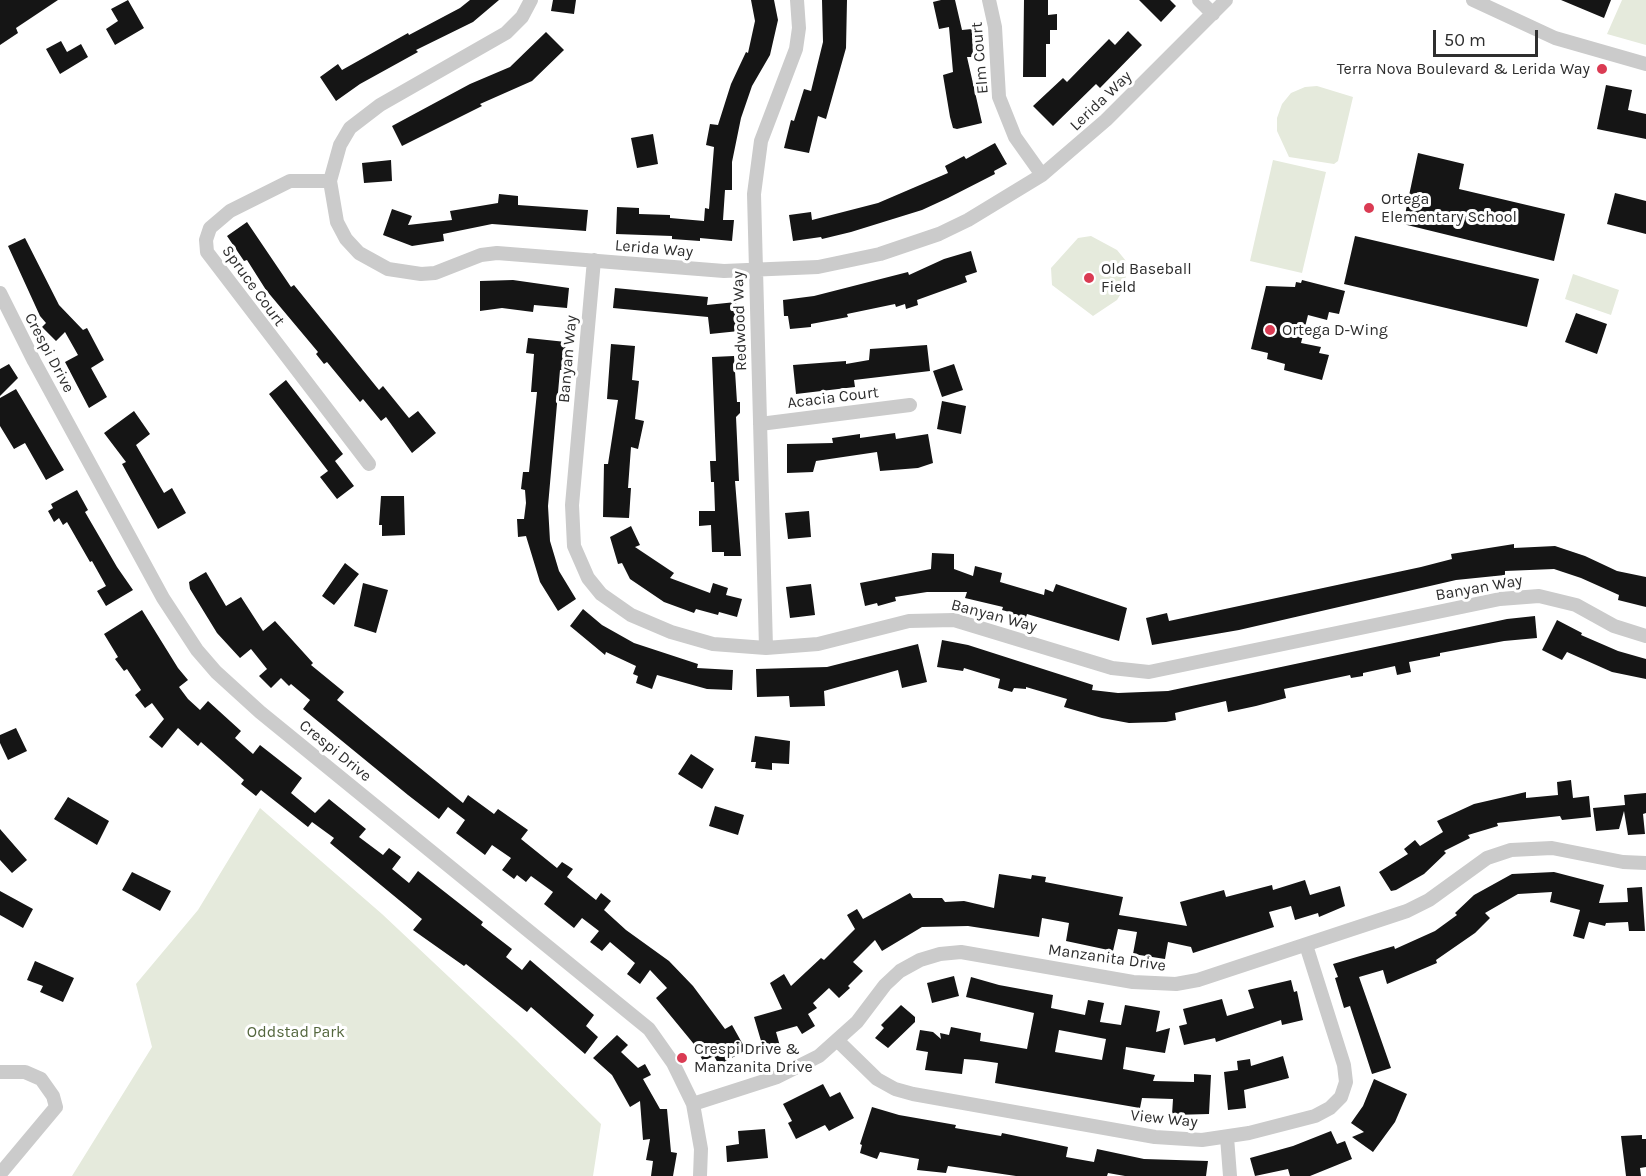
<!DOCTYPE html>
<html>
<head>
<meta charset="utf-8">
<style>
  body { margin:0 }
  #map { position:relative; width:1646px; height:1176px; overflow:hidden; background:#fff; font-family:Karla,sans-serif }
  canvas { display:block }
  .scale { position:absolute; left:1433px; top:30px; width:105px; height:27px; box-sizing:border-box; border:3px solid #2e2e2e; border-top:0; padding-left:8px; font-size:18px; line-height:21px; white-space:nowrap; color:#2e2e2e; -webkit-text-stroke:4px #fff; paint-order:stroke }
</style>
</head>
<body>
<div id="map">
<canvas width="1646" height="1176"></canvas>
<div class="scale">50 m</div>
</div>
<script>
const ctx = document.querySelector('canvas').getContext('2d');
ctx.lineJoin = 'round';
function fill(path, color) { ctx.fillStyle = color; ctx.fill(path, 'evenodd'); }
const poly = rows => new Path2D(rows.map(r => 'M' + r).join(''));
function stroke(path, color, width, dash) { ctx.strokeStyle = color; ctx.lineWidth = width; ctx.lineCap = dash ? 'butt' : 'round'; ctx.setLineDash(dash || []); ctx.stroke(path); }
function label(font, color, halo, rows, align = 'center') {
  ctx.font = font + ' Karla,sans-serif'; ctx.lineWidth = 6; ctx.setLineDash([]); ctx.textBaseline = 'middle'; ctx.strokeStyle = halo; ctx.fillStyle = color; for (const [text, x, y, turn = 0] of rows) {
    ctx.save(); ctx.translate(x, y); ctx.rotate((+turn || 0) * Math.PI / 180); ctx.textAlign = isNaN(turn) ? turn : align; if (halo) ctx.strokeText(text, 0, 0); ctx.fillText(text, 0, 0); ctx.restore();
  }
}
fill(poly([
  [1622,0,1646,0,1646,45,1607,34],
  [1317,86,1353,97,1338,161,1334,164,1289,157,1277,131,1277,118,1282,104,1291,93,1305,87],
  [1273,160,1326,172,1302,273,1250,261],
  [1091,236,1117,250,1126,261,1127,271,1123,290,1117,300,1093,316,1052,285,1051,268,1078,238],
  [1573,274,1619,290,1611,315,1565,299],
  [260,808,382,914,516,1040,601,1124,593,1176,72,1176,152,1047,136,984,198,910]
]), '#e5eadc');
fill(poly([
  [0,0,58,0,16,28,18,33,0,45],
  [128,0,144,28,115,45,106,29,118,21,111,9],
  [470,0,499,0,473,22,416,50,418,52,360,84,336,101,320,77,338,64,342,70,408,33,409,35,460,8],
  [553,0,576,0,574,14,551,11],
  [751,0,774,0,778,20,770,55,752,86,741,118,732,162,732,190,725,190,723,220,734,220,732,241,700,238,700,241,672,239,672,236,616,234,617,207,639,208,639,214,670,215,670,218,704,221,705,208,709,209,714,147,706,145,710,124,718,125,731,84,746,52,748,53,755,21],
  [822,0,847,0,846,48,826,119,818,116,809,153,784,148,791,120,794,121,804,89,811,91,823,42],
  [941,0,955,0,962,30,972,29,973,57,967,57,982,123,957,129,953,128,950,117,943,75,953,72,949,27,939,29,933,2],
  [1024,0,1048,0,1048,15,1057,14,1057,30,1050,30,1050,44,1046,44,1046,77,1023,77],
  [1139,0,1170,0,1176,6,1161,22],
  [1561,0,1611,0,1604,18],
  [1128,31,1142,45,1100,88,1096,84,1053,126,1033,106,1063,78,1067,82,1109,39,1115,45],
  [546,32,564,50,532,81,480,104,482,106,402,146,392,126,470,84,510,67],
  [61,41,67,52,81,44,88,57,60,74,46,49],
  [1606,85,1632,90,1628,110,1646,114,1646,139,1597,129],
  [653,134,658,164,637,168,631,138],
  [995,143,1007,164,994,171,995,174,948,198,922,210,851,232,822,239,821,237,793,241,789,215,811,212,812,220,878,203,948,173,945,166,964,156,966,159],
  [1418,153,1464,164,1459,189,1565,214,1554,261,1403,224],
  [391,160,392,181,364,183,362,163],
  [1615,193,1646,201,1646,234,1607,224],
  [499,194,518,196,518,205,588,210,586,231,492,224,443,234,444,241,412,246,383,235,392,209,412,216,408,225,452,220,450,211,498,203],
  [247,222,291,287,294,285,379,390,383,386,409,418,418,411,436,433,412,453,386,417,381,421,363,399,360,402,327,362,324,364,316,354,318,352,266,290,247,260,244,261,227,236],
  [1355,236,1539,279,1527,327,1344,284],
  [25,238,59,305,83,330,87,328,104,360,91,368,107,397,89,408,65,362,78,355,65,332,56,341,42,327,46,323,40,316,8,246],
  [971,251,977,272,965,276,967,282,917,300,918,305,906,309,905,304,896,307,895,304,847,314,848,317,811,324,811,327,790,329,788,316,784,316,783,300,814,296,908,272,909,275,944,259],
  [513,280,569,288,567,308,534,305,533,312,502,308,480,311,480,281],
  [1302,280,1345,291,1339,314,1329,312,1327,320,1308,315,1301,343,1321,347,1319,353,1329,355,1322,380,1284,370,1285,364,1267,359,1268,353,1251,349,1266,286,1295,287,1296,282,1301,283],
  [615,288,708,297,707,305,736,302,739,331,710,334,708,317,613,308],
  [1576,313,1607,324,1597,354,1565,342],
  [528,338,566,342,563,370,560,370,548,506,550,541,559,571,576,599,558,611,540,582,526,536,518,537,517,519,524,519,526,503,525,490,521,489,523,472,529,472,537,392,531,392,534,354,526,353],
  [611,344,635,346,632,380,639,381,635,419,644,421,638,449,631,447,628,488,631,488,629,518,603,517,604,464,608,464,618,400,607,399],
  [927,345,930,371,854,380,855,387,796,394,793,365,846,361,846,364,869,360,870,349],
  [734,356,737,402,740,402,740,413,736,417,739,481,735,481,741,556,724,556,724,552,712,552,711,525,699,526,699,511,715,511,714,482,711,482,710,461,716,461,712,357],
  [9,364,18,378,0,396,0,369],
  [954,364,963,390,942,397,933,371],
  [286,380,343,454,335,461,354,486,337,499,320,477,328,471,269,394],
  [16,389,64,470,46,480,25,443,14,449,0,426,0,398],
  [942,401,966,406,961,434,937,429],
  [134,411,150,434,136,445,164,493,172,488,186,513,158,529,122,464,126,462,104,433],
  [895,433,896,439,928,434,933,463,918,468,880,471,877,452,816,461,813,472,787,473,787,444,833,443,832,438,860,434,860,438],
  [77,490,88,510,85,512,117,567,133,590,106,606,97,591,106,586,92,561,90,562,67,522,63,525,59,518,54,522,48,511,53,508,51,504],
  [381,496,404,496,405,535,382,536,382,525,379,525],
  [809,511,811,537,788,539,785,513],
  [631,526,640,545,635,547,674,573,670,578,710,593,713,583,728,588,726,595,742,599,737,617,719,612,718,615,696,609,694,613,664,602,630,579,622,563,618,564,610,537],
  [1514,544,1514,548,1555,546,1585,556,1617,571,1646,577,1646,607,1618,600,1619,595,1581,578,1554,569,1505,571,1505,575,1456,580,1239,630,1152,645,1146,618,1167,613,1169,621,1421,567,1452,559,1451,554],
  [932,553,954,554,954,569,973,576,975,566,1002,573,1000,582,1044,595,1045,589,1053,592,1056,584,1127,608,1119,641,1027,614,1025,620,1012,616,1013,613,1002,610,1003,607,965,598,967,592,927,592,895,597,896,601,878,606,877,603,865,606,860,583,931,569],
  [345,563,359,574,334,605,322,596],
  [206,572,226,606,241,597,263,631,275,621,313,663,311,665,344,692,337,700,366,724,463,803,468,795,494,814,498,809,528,830,521,839,557,868,562,862,573,869,567,877,596,900,601,893,611,901,604,910,626,930,669,961,693,986,725,1029,732,1025,746,1050,719,1065,714,1056,703,1061,693,1043,656,998,667,988,650,970,640,984,627,974,635,963,610,942,602,951,590,942,599,931,582,918,574,928,544,904,553,892,531,876,526,882,517,875,514,879,502,870,511,858,492,845,485,855,456,833,465,820,448,807,439,819,408,795,303,709,310,700,291,684,289,686,281,678,271,688,259,676,267,669,251,649,240,658,217,633,190,589,189,582],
  [363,583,388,590,376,633,354,626],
  [811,584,815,615,790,618,786,587],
  [583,609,602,625,634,643,698,664,697,668,733,670,732,690,707,689,657,675,652,689,636,683,638,676,633,674,636,666,606,652,605,655,570,626],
  [142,610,178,668,188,680,179,687,188,699,200,710,208,701,241,731,235,738,253,754,260,745,302,778,291,793,315,813,329,799,366,829,359,837,383,855,389,848,401,857,392,869,409,883,418,871,483,922,481,925,512,949,506,957,522,970,530,960,594,1015,586,1026,598,1037,585,1054,531,1007,527,1012,466,964,464,966,413,930,422,919,330,843,334,838,312,822,308,827,261,790,256,796,241,784,244,780,201,742,198,746,178,728,162,748,149,737,164,719,152,703,145,708,135,695,141,690,127,669,124,671,115,659,118,657,104,634],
  [1535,616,1537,638,1504,641,1440,653,1440,656,1409,662,1411,672,1397,675,1395,666,1363,673,1363,676,1351,678,1350,675,1284,689,1286,698,1256,706,1228,712,1226,701,1200,707,1175,713,1176,720,1166,722,1129,723,1102,718,1064,707,1067,699,1026,687,1026,689,1014,688,1012,692,998,688,1000,679,964,668,963,671,937,667,942,640,968,645,1093,685,1092,690,1118,693,1168,691,1507,619],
  [1557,620,1582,633,1581,635,1618,651,1646,659,1646,679,1612,672,1567,652,1562,660,1542,650],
  [918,644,927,682,902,688,898,670,824,691,825,706,790,707,789,696,757,697,756,669,827,667],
  [16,728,27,751,8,760,0,743,0,735],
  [755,736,790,741,789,764,772,763,772,770,755,768,756,762,751,762],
  [691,754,714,769,702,789,678,774],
  [1571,780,1573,798,1589,796,1591,817,1562,820,1560,816,1497,823,1498,826,1468,835,1470,838,1444,851,1446,853,1424,874,1396,890,1391,891,1379,872,1408,854,1404,849,1415,840,1420,846,1443,832,1437,821,1474,804,1526,792,1526,798,1558,795,1557,782],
  [1646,793,1646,813,1643,814,1645,834,1628,835,1624,811,1619,829,1596,831,1593,808,1625,805,1624,795],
  [68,797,109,821,97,845,54,819],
  [715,806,744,815,738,835,709,826],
  [0,829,27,860,12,873,0,860],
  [132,872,171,891,160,911,122,890],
  [1554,872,1604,885,1599,903,1628,902,1627,888,1642,887,1645,931,1629,931,1628,922,1606,923,1605,926,1589,922,1584,939,1573,936,1580,910,1550,902,1552,892,1518,894,1485,913,1490,918,1475,933,1436,960,1437,963,1387,984,1383,970,1359,977,1391,1068,1372,1074,1350,1006,1344,1008,1335,978,1338,977,1333,964,1394,946,1395,949,1435,931,1457,915,1455,913,1474,895,1512,874],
  [999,874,1031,879,1032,875,1046,877,1045,882,1123,897,1119,915,1187,926,1180,902,1224,890,1226,897,1272,885,1273,890,1305,880,1310,895,1340,886,1345,906,1319,917,1318,913,1295,920,1291,906,1269,912,1274,927,1193,953,1191,947,1168,942,1165,959,1133,954,1137,932,1118,929,1113,951,1066,941,1069,923,1042,918,1039,937,968,926,922,927,882,951,875,940,853,962,863,971,848,986,850,988,839,998,829,988,813,1003,817,1008,808,1014,815,1026,802,1034,797,1026,776,1032,780,1046,764,1051,754,1017,782,1009,770,983,784,974,791,986,821,958,824,960,855,929,847,915,857,909,863,919,910,893,913,898,942,898,945,902,964,901,994,908],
  [0,891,33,909,23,928,0,915],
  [35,961,74,978,63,1002,40,992,43,986,27,980],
  [954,976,959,996,932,1003,927,983],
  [971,977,999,985,1053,995,1051,1008,1085,1015,1088,1000,1104,1003,1100,1022,1121,1025,1125,1005,1160,1011,1156,1032,1170,1028,1165,1053,1126,1047,1123,1069,1155,1075,1153,1081,1194,1082,1194,1074,1211,1075,1209,1114,1172,1115,1173,1099,1142,1098,1140,1108,995,1083,998,1063,977,1060,964,1059,962,1074,925,1070,928,1052,916,1050,920,1030,933,1032,941,1039,940,1033,949,1035,951,1027,981,1033,980,1041,1027,1049,1034,1013,966,997],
  [1059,1030,1106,1039,1102,1060,1055,1052],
  [1291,980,1294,992,1297,991,1303,1020,1282,1025,1281,1020,1216,1042,1215,1038,1184,1045,1179,1026,1187,1024,1183,1009,1222,999,1227,1016,1254,1008,1248,990],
  [901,1005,915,1017,915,1022,888,1048,875,1038,884,1028,881,1025],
  [617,1035,628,1045,621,1052,638,1068,645,1064,651,1075,643,1079,660,1109,667,1109,671,1152,677,1153,673,1176,651,1176,653,1161,646,1160,650,1139,643,1140,640,1101,630,1107,612,1075,593,1058],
  [1283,1056,1289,1078,1244,1090,1246,1108,1228,1110,1224,1072,1238,1070,1237,1061,1250,1059,1251,1066],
  [1374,1079,1407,1094,1395,1122,1373,1152,1352,1137,1364,1132,1351,1123,1363,1106],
  [823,1084,830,1097,840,1092,854,1118,829,1131,825,1125,796,1139,788,1123,792,1121,783,1104],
  [872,1107,899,1115,956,1125,955,1128,1001,1136,1002,1133,1068,1147,1066,1157,1094,1162,1097,1149,1144,1159,1208,1161,1206,1176,1125,1176,1108,1173,1107,1176,1016,1176,948,1166,946,1173,917,1170,919,1159,880,1152,877,1159,860,1153,862,1145,860,1144],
  [765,1129,768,1158,727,1162,726,1146,739,1144,738,1131],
  [1331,1131,1337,1144,1345,1141,1352,1159,1310,1176,1290,1176,1288,1169,1255,1176,1250,1158,1293,1146],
  [1642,1135,1642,1139,1646,1139,1646,1167,1640,1168,1641,1176,1626,1176,1621,1136]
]), '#151515');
stroke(poly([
  [531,0,522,17,506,33,380,105,350,128,340,145,330,181,337,222,346,239,359,253,388,269,421,274,435,273,481,255,497,253,724,271,818,267,880,254,939,234,968,220,1042,175,1106,120,1226,0],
  [989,0,995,27,999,97,1015,137,1042,175],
  [1199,0,1213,14],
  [1473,0,1555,38,1646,64],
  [330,181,290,181,230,211,210,228,206,240,207,252,369,464],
  [594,260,572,505,574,546,588,578,601,594,631,615,671,632,713,644,766,648,818,644,909,621,954,620,1112,668,1149,672,1500,599,1539,596,1576,605,1614,626,1646,636],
  [0,293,34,361,163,598,197,650,216,672,260,712,649,1029,673,1063,693,1104,701,1149,700,1176],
  [760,424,910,405],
  [766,648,754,194,761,141,796,49,799,28,797,0],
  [839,1042,877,1079,895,1089,913,1094,1155,1137,1202,1140,1249,1133,1315,1116,1330,1108,1341,1097,1346,1082,1344,1065,1306,945],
  [0,1072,25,1072,41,1079,53,1096,56,1107,0,1174],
  [693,1104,777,1077,819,1056,857,1022,885,985,900,971,920,960,940,954,961,952,1133,982,1176,984,1198,980,1407,911,1429,900,1487,858,1511,850,1552,848,1623,862,1646,863],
  [1227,1137,1230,1176]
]), '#cbcbcb', 14);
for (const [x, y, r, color] of [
  [1602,69,6,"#da3b53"],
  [1369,208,6,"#da3b53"],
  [1089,278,6,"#da3b53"],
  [1270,330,6,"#da3b53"],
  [682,1058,6,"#da3b53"]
]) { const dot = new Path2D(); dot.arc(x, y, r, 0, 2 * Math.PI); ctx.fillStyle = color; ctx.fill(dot); stroke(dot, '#fff', 2); }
label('16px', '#2e2e2e', '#fff', [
  ["Elm Court",980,58,-95],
  ["Lerida Way",1101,101,-44],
  ["Lerida Way",654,249,5],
  ["Spruce Court",253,286,54],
  ["Redwood Way",740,321,-92],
  ["Crespi Drive",49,353,62],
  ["Banyan Way",568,359,-85],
  ["Acacia Court",833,398,-7],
  ["Banyan Way",1479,588,-10],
  ["Banyan Way",994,616,15],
  ["Crespi Drive",335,751,39],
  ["Manzanita Drive",1107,958,8],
  ["View Way",1164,1119,6]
]);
label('16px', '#2e2e2e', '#fff', [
  ["Terra Nova Boulevard & Lerida Way",1590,69,"right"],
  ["Ortega",1381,199],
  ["Elementary School",1381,217],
  ["Old Baseball",1101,269],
  ["Field",1101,287],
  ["Ortega D-Wing",1282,330],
  ["Crespi Drive &",694,1049],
  ["Manzanita Drive",694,1067]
], 'left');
label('16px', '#54673e', '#fff', [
  ["Oddstad Park",296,1032]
]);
</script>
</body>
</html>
